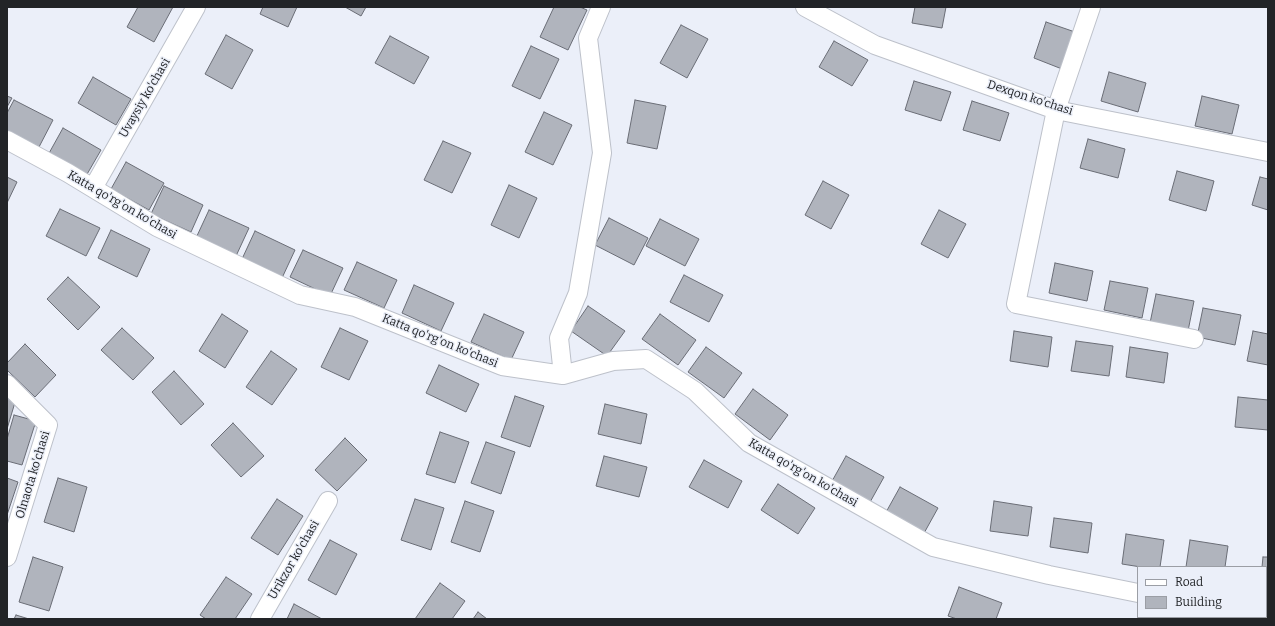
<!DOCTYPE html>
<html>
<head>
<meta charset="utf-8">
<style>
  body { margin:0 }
  #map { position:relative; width:1275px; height:626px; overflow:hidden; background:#ebeff9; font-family:Bitter,serif }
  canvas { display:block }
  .frame { position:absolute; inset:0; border:8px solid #222427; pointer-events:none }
  .legend { position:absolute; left:1137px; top:566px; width:130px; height:52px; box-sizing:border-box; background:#ebeff9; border:1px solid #9b9ea5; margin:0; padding:5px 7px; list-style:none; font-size:12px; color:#222427 }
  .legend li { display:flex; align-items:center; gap:8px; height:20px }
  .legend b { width:20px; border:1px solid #9b9ea5 }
</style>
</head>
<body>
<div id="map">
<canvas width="1275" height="626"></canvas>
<div class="frame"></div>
<ul class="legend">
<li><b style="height:5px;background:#fff"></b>Road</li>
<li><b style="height:11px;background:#b0b4bd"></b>Building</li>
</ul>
</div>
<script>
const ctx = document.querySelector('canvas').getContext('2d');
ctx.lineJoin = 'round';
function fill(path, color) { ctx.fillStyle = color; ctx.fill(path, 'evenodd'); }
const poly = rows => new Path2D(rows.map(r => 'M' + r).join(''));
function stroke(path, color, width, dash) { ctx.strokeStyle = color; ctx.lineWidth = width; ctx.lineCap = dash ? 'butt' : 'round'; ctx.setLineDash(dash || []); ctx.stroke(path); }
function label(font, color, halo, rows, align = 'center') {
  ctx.font = font + ' Bitter,serif'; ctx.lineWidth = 3; ctx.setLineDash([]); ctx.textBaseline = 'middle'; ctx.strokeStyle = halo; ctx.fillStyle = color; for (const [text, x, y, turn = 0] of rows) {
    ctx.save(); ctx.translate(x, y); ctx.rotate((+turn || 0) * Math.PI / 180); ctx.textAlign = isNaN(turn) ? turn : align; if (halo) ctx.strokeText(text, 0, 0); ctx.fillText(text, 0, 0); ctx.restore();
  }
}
const building = poly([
  [138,7,173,7,154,42,127,27,138,7],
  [263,7,297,7,288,27,260,14,263,7],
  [345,7,366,7,361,16,345,7],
  [554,7,580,7,587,10,568,50,540,37,554,7],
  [915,7,946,7,942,28,912,23,915,7],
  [1046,22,1075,32,1062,69,1034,58,1046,22],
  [681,25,708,39,687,78,660,63,681,25],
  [226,35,253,50,232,89,205,74,226,35],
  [390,36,429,57,414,84,375,63,390,36],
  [834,41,868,60,852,86,819,67,834,41],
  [531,46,559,59,540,99,512,86,531,46],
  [1109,72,1146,83,1138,112,1101,101,1109,72],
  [93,77,131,99,116,125,78,103,93,77],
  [914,81,951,92,941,121,905,110,914,81],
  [7,96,12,98,7,107,7,96],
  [1202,96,1239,105,1232,134,1195,126,1202,96],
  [14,100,53,120,39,147,7,131,7,113,14,100],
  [635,100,666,106,657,149,627,143,635,100],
  [972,101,1009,113,1000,141,963,130,972,101],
  [544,112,572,125,553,165,525,152,544,112],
  [63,128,101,150,86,176,48,155,63,128],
  [1088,139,1125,149,1118,178,1080,168,1088,139],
  [443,141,471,153,452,193,424,180,443,141],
  [126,162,164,183,149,210,111,189,126,162],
  [1177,171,1214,181,1206,211,1169,200,1177,171],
  [7,177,17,182,7,203,7,177],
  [1260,177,1268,179,1268,210,1252,205,1260,177],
  [823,181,849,195,831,229,805,215,823,181],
  [509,185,537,198,519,238,491,225,509,185],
  [164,186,203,205,191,232,151,214,164,186],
  [60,209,100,228,86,256,46,236,60,209],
  [209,210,249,228,236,256,196,238,209,210],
  [939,210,966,224,948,258,921,244,939,210],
  [609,218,648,238,634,265,595,245,609,218],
  [660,219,699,239,685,266,646,246,660,219],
  [111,230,150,249,137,277,98,258,111,230],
  [255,231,295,250,282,278,242,259,255,231],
  [303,250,343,268,330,296,290,277,303,250],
  [357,262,397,280,384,308,344,290,357,262],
  [1055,263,1093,271,1087,301,1049,293,1055,263],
  [684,275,723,295,709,322,670,302,684,275],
  [68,277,100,307,78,330,47,299,68,277],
  [1110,281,1148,288,1142,318,1104,310,1110,281],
  [414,285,454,303,441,331,402,313,414,285],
  [1156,294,1194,301,1188,331,1150,323,1156,294],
  [588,306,625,331,607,356,571,331,588,306],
  [1203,308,1241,315,1235,345,1197,337,1203,308],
  [222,314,248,331,225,368,199,351,222,314],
  [484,314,524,332,511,360,471,342,484,314],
  [660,314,696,340,678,365,642,339,660,314],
  [122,328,154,358,133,380,101,350,122,328],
  [340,328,368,341,349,380,321,367,340,328],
  [1014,331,1052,337,1048,367,1010,361,1014,331],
  [1253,331,1268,334,1268,365,1247,361,1253,331],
  [1076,341,1113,346,1109,376,1071,371,1076,341],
  [25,344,56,375,35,397,7,370,7,363,25,344],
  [706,347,742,373,724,398,688,372,706,347],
  [1130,347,1168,353,1164,383,1126,377,1130,347],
  [271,351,297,369,272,405,246,387,271,351],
  [439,365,479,384,466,412,426,393,439,365],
  [174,371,204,404,181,425,152,392,174,371],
  [753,389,788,415,770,440,735,414,753,389],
  [7,396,16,399,7,429,7,396],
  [515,396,544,406,530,447,501,437,515,396],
  [1238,397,1268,400,1268,430,1235,427,1238,397],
  [605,404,647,414,641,444,598,434,605,404],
  [14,415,36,421,22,465,7,461,7,439,14,415],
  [233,423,264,456,241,477,211,445,233,423],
  [440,432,469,442,455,483,426,474,440,432],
  [345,438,367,460,337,491,315,470,345,438],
  [486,442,515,452,501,494,471,483,486,442],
  [604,456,647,467,639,497,596,486,604,456],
  [846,456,884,477,869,504,831,483,846,456],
  [704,460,742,481,728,508,689,487,704,460],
  [7,478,18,482,7,515,7,478],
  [58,478,87,487,74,532,44,522,58,478],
  [778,484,815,508,798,534,761,510,778,484],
  [900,487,938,508,923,535,885,514,900,487],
  [277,499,303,516,278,555,251,538,277,499],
  [415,499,444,508,431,550,401,540,415,499],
  [465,501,494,511,480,552,451,542,465,501],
  [994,501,1032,507,1028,536,990,531,994,501],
  [1054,518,1092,523,1088,553,1050,547,1054,518],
  [1126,534,1164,540,1160,567,1141,567,1122,564,1126,534],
  [330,540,357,554,336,595,308,580,330,540],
  [1190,540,1228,546,1225,567,1186,567,1190,540],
  [33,557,63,567,49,611,19,602,33,557],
  [1263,557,1268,557,1268,588,1266,587,1266,567,1262,567,1263,557],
  [226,577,252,594,235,619,206,619,200,615,226,577],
  [440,583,465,601,452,619,415,619,440,583],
  [959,587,1002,603,996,619,957,619,948,616,959,587],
  [294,604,322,619,287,619,294,604],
  [478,612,487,619,473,619,478,612],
  [16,615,29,619,14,619,16,615]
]);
fill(building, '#b0b4bd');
stroke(building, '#6a6d76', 1);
const minor = poly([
  [805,7,875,45,1056,110,1268,152],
  [1091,7,1056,110,1016,304,1194,339],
  [7,140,68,173,157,227,300,295,355,307,502,366,563,375,613,361,646,359,695,391,749,443,933,547,1049,575,1138,593],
  [93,188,196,7],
  [563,375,559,338,578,293,602,153,588,38,601,7],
  [7,384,48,425,7,557],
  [1259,617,1268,619],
  [260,619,328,501]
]);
stroke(minor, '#bdc1ca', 20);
stroke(minor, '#fff', 18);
label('12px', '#222427', '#ebeff9', [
  ["Uvaysiy ko'chasi",145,98,-60],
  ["Dexqon ko'chasi",1030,98,18],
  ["Katta qo'rg'on ko'chasi",122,205,30],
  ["Katta qo'rg'on ko'chasi",440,341,22],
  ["Katta qo'rg'on ko'chasi",803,473,30],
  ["Olnaota ko'chasi",33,475,-73],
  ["Urikzor ko'chasi",294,560,-60]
]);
</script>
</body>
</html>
